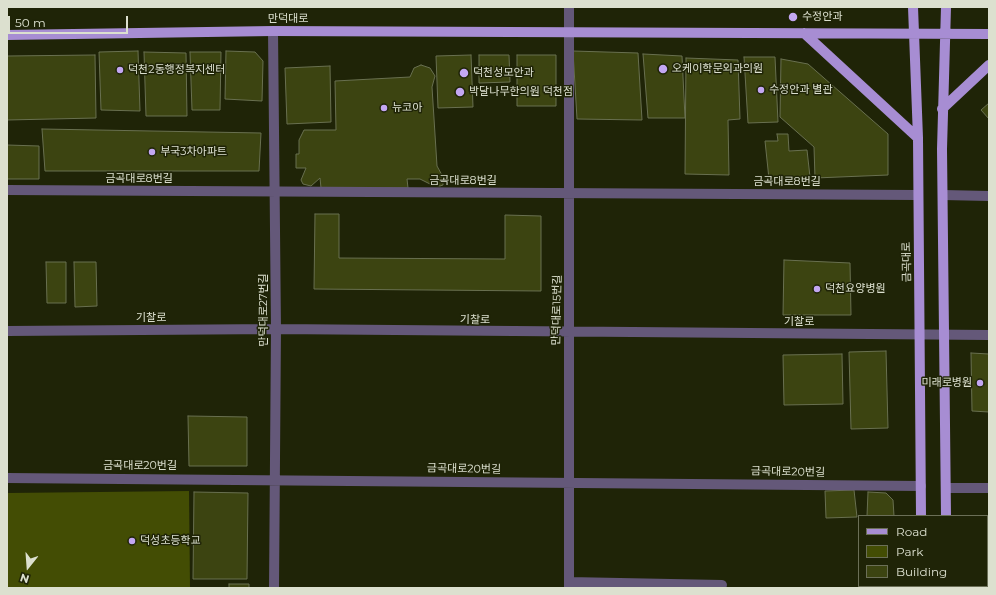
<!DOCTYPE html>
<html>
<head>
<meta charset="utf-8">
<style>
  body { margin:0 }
  #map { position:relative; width:996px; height:595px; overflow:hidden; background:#1f2407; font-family:Montserrat,sans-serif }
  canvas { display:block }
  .frame { position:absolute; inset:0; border:8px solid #dce0cf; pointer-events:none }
  .legend { position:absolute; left:858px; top:515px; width:130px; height:72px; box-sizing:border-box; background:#1f2407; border:1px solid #6b6f57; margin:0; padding:5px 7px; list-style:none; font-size:12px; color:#dce0cf }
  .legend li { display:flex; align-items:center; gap:8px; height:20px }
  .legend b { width:20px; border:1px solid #6b6f57 }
  .north { position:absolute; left:8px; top:547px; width:40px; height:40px; -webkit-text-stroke:3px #1f2407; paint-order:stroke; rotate:197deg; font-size:11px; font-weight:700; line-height:16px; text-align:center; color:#dce0cf }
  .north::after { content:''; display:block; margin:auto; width:14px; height:18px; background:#dce0cf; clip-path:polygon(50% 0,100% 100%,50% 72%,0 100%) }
  .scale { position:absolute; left:8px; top:16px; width:120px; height:18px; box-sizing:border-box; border:2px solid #dce0cf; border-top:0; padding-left:5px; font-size:12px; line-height:14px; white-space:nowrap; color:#dce0cf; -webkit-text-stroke:3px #1f2407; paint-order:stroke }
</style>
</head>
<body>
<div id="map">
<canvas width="996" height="595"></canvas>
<div class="frame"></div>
<ul class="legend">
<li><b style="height:5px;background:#a78dd3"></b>Road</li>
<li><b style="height:11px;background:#434d04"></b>Park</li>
<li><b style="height:11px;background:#3c4411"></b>Building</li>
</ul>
<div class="north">N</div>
<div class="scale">50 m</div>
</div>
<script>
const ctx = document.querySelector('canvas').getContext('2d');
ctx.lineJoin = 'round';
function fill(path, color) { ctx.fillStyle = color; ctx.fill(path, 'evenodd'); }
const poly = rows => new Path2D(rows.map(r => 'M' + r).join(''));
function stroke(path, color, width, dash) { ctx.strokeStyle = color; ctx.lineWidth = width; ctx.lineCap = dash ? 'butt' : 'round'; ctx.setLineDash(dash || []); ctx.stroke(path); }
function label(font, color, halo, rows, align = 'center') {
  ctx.font = font + ' Montserrat,"Noto Sans KR",sans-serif'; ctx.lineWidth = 3; ctx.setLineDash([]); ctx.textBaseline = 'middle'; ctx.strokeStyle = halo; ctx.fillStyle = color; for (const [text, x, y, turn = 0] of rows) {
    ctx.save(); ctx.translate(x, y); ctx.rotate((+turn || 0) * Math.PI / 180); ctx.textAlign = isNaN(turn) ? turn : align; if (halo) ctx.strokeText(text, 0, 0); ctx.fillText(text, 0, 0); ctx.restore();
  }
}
fill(poly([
  [189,491,190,588,7,588,8,493]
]), '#434d04');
const building = poly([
  [138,51,140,111,101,110,99,52,138,51],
  [226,51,255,52,263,61,262,101,225,99,226,51],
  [573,51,638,53,642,120,577,119,573,51],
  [144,52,186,53,187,116,146,116,144,52],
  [190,52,221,52,220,110,192,110,190,52],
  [643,54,682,56,685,118,648,118,643,54],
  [95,55,96,118,7,120,7,56,95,55],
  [471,55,473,107,438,108,436,56,471,55],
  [479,55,509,55,510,82,479,83,479,55],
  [517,55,556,55,556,106,517,106,517,55],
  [744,57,775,57,778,122,748,123,744,57],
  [686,58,738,60,740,119,728,120,729,175,685,174,686,58],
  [781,59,808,64,888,134,888,175,815,178,814,147,780,117,781,59],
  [421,65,430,68,435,76,432,87,437,166,443,177,443,185,440,186,432,185,420,179,407,179,408,188,321,188,320,178,311,186,303,184,301,180,306,168,296,168,296,154,299,154,299,140,304,130,336,130,335,81,410,77,414,68,421,65],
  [330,66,331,122,287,124,285,68,330,66],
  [989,103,989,119,981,110,989,103],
  [42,129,261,133,259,171,45,171,42,129],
  [777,134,788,134,789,151,807,150,810,177,769,179,765,141,778,141,777,134],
  [7,145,39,146,39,179,7,179,7,145],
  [315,214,339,214,339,258,505,259,505,215,541,216,541,291,314,289,315,214],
  [784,260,850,263,851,315,783,315,784,260],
  [46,262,66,262,66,303,47,303,46,262],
  [74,262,96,262,97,306,75,307,74,262],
  [886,351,888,428,851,429,849,352,886,351],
  [971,353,989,354,989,412,972,411,971,353],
  [842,354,843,404,784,405,783,355,842,354],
  [188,416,247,417,247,466,189,466,188,416],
  [854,490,857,517,826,518,825,491,854,490],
  [194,492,248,493,247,579,193,579,194,492],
  [868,492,886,493,893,500,894,516,867,516,868,492],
  [229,584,249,584,249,588,229,588,229,584]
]);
fill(building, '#3c4411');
stroke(building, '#697050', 1);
stroke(poly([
  [273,31,276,329,274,588],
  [7,190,918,195],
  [943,195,989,196],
  [7,331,276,329,989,335],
  [7,478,921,486],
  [946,488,989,488],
  [569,582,722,585],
  [569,588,569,7]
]), '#645879', 10);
stroke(poly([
  [913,7,918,138,921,516],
  [804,33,918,138],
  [7,35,273,31,989,34],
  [942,109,989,65],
  [946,516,942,149,946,7],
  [922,586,922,588],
  [945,588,945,586]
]), '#a78dd3', 10);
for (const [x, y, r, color] of [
  [793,17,5,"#c3a7f2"],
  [663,69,5,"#c3a7f2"],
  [120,70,4,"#c3a7f2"],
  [464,73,5,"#c3a7f2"],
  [761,90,4,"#c3a7f2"],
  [460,92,5,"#c3a7f2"],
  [384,108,4,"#c3a7f2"],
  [152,152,4,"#c3a7f2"],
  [817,289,4,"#c3a7f2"],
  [980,383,4,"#c3a7f2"],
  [132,541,4,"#c3a7f2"]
]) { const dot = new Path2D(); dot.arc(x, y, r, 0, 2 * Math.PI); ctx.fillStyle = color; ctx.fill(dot); stroke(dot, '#1f2407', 1.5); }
label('11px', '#dce0cf', '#1f2407', [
  ["수정안과",802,17],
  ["오케이학문외과의원",672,69],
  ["덕천2동행정복지센터",128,70],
  ["덕천성모안과",473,73],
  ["수정안과 별관",769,90],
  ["박달나무한의원 덕천점",469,92],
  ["뉴코아",392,108],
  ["부국3차아파트",160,152],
  ["덕천요양병원",825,289],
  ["미래로병원",972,383,"right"],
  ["덕성초등학교",140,541]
], 'left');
label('11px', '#dce0cf', '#1f2407', [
  ["만덕대로",288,19],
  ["금곡대로8번길",139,179],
  ["금곡대로8번길",463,181],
  ["금곡대로8번길",787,182],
  ["금곡대로",907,262,-91],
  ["만덕대로27번길",264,310,-90],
  ["만덕대로15번길",557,310,-89],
  ["기찰로",151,318],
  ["기찰로",475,320,1],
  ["기찰로",799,322],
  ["금곡대로20번길",140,466],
  ["금곡대로20번길",464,469,1],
  ["금곡대로20번길",788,472,1]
]);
</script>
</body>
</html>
